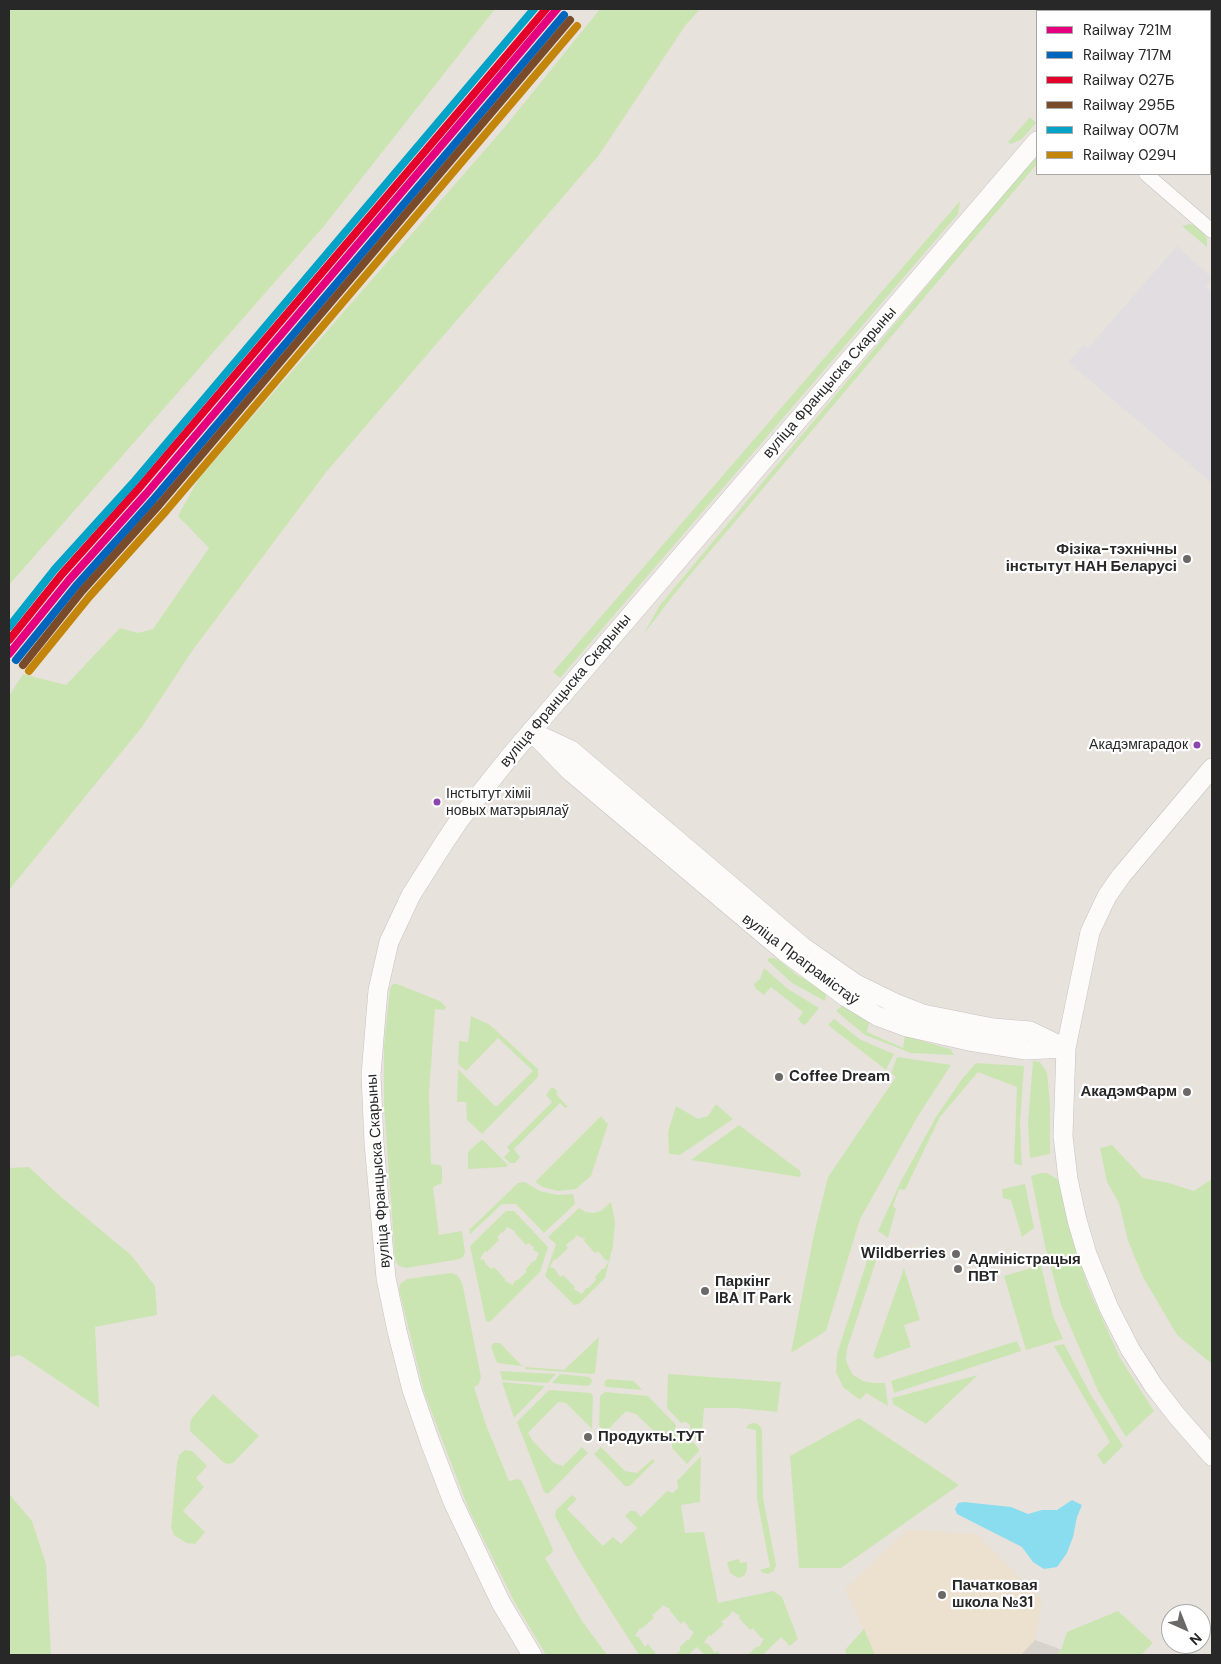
<!DOCTYPE html>
<html>
<head>
<meta charset="utf-8">
<style>
  body { margin:0 }
  #map { position:relative; width:1221px; height:1664px; overflow:hidden; background:#e8e2dc; font-family:"DM Sans",sans-serif }
  canvas { display:block }
  .frame { position:absolute; inset:0; border:10px solid #282828; pointer-events:none }
  .legend { position:absolute; left:1036px; top:10px; width:175px; height:165px; box-sizing:border-box; background:#fff; border:1px solid #a9a9a9; margin:0; padding:6px 9px; list-style:none; font-size:15px; color:#282828 }
  .legend li { display:flex; align-items:center; gap:10px; height:25px }
  .legend b { width:25px; border:1px solid #a9a9a9 }
  .north { position:absolute; left:1161px; top:1604px; width:50px; height:50px; box-sizing:border-box; background:#fff; border:1px solid #a9a9a9; border-radius:50%; rotate:136deg; font-size:14px; font-weight:700; line-height:20px; text-align:center; color:#282828 }
  .north::after { content:''; display:block; margin:auto; width:18px; height:22px; background:#6b6967; clip-path:polygon(50% 0,100% 100%,50% 72%,0 100%) }
</style>
</head>
<body>
<div id="map">
<canvas width="1221" height="1664"></canvas>
<div class="frame"></div>
<ul class="legend">
<li><b style="height:6px;background:#e5007d"></b>Railway 721М</li>
<li><b style="height:6px;background:#0065bd"></b>Railway 717М</li>
<li><b style="height:6px;background:#e4002b"></b>Railway 027Б</li>
<li><b style="height:6px;background:#7a4b2a"></b>Railway 295Б</li>
<li><b style="height:6px;background:#02a3c6"></b>Railway 007М</li>
<li><b style="height:6px;background:#c3860a"></b>Railway 029Ч</li>
</ul>
<div class="north">N</div>
</div>
<script>
const ctx = document.querySelector('canvas').getContext('2d');
ctx.lineJoin = 'round';
function fill(path, color) { ctx.fillStyle = color; ctx.fill(path, 'evenodd'); }
const poly = rows => new Path2D(rows.map(r => 'M' + r).join(''));
function stroke(path, color, width, dash) { ctx.strokeStyle = color; ctx.lineWidth = width; ctx.lineCap = dash ? 'butt' : 'round'; ctx.setLineDash(dash || []); ctx.stroke(path); }
function label(font, color, halo, rows, align = 'center') {
  ctx.font = font + ' "DM Sans",sans-serif'; ctx.lineWidth = 4.5; ctx.setLineDash([]); ctx.textBaseline = 'middle'; ctx.strokeStyle = halo; ctx.fillStyle = color; for (const [text, x, y, turn = 0] of rows) {
    ctx.save(); ctx.translate(x, y); ctx.rotate((+turn || 0) * Math.PI / 180); ctx.textAlign = isNaN(turn) ? turn : align; if (halo) ctx.strokeText(text, 0, 0); ctx.fillText(text, 0, 0); ctx.restore();
  }
}
fill(poly([
  [1177,246,1212,278,1206,287,1212,293,1212,483,1068,362,1084,345,1088,348]
]), '#e1dde0');
fill(poly([
  [907,1530,976,1534,1042,1600,1035,1640,1021,1655,875,1655,845,1589]
]), '#ece0cf');
fill(poly([
  [9,9,495,9,324,226,9,585],
  [600,9,700,9,685,26,599,155,327,471,192,651,142,727,9,890,9,696,23,674,66,685,120,628,138,633,153,629,209,548,178,516,199,478,504,128],
  [1030,117,1036,123,1022,139,1011,144,1008,142],
  [1037,154,1037,164,679,588,643,635,660,605],
  [960,201,958,214,560,678,553,672],
  [1190,224,1195,226,1204,234,1207,239,1207,247,1182,226],
  [769,958,774,958,780,961,797,975,821,988,826,995,825,1001,792,983,767,960],
  [764,968,788,989,819,1008,807,1023,803,1025,798,1019,803,1012,771,987,764,995,756,989,754,985,755,983,760,979],
  [393,984,397,984,440,1001,446,1007,444,1010,435,1009,429,1094,431,1164,440,1165,442,1168,442,1183,433,1187,439,1235,462,1231,465,1252,464,1256,460,1259,406,1268,399,1266,395,1260,384,1103,384,1046,390,988],
  [842,1006,846,1007,869,1022,867,1032,903,1048,905,1036,950,1049,954,1055,911,1053,865,1035,836,1011],
  [471,1016,490,1025,538,1069,538,1077,482,1134,467,1120,466,1102,457,1102,458,1069,496,1107,533,1071,498,1038,466,1071,458,1064,459,1041,468,1042],
  [834,1019,861,1040,894,1054,886,1070,828,1025],
  [897,1057,951,1065,918,1116,860,1219,826,1331,791,1353,814,1234,828,1177,896,1077,891,1073],
  [1033,1061,1040,1062,1047,1072,1050,1104,1050,1154,1030,1158,1028,1122],
  [976,1063,1024,1066,1020,1123,1022,1166,1014,1163,1017,1087,978,1072,940,1117,905,1190,899,1189,893,1206,896,1209,888,1238,878,1231,900,1183,936,1117,962,1079],
  [551,1088,554,1088,558,1092,556,1094,568,1107,565,1108,560,1103,514,1149,520,1157,515,1163,510,1163,504,1157,510,1151,507,1147,552,1102,546,1095],
  [716,1104,733,1119,680,1155,669,1154,668,1132,676,1106,698,1119,708,1116],
  [601,1116,608,1124,591,1176,576,1189,558,1191,543,1187,535,1182],
  [739,1125,799,1170,801,1173,800,1177,691,1160],
  [481,1140,483,1140,508,1165,506,1167,468,1169,468,1152],
  [1112,1145,1143,1178,1169,1183,1194,1191,1212,1179,1212,1364,1177,1335,1143,1277,1128,1241,1119,1203,1107,1182,1100,1148],
  [29,1167,60,1196,131,1255,155,1286,157,1315,95,1327,99,1408,20,1355,9,1357,9,1168],
  [1041,1173,1047,1173,1059,1180,1068,1221,1088,1287,1120,1358,1154,1411,1126,1437,1098,1391,1061,1305,1045,1246,1031,1176],
  [525,1182,540,1191,557,1195,573,1194,575,1204,544,1233,516,1204,502,1204,470,1234,469,1230,518,1183],
  [1025,1184,1034,1228,1022,1237,1011,1200,1003,1198,1002,1189],
  [611,1202,615,1221,613,1246,605,1278,579,1304,574,1305,545,1276,556,1244,548,1237,579,1208,586,1212,593,1213,601,1211],
  [576,1235,585,1239,584,1241,595,1253,598,1251,605,1260,609,1261,604,1269,602,1269,595,1277,596,1280,588,1288,586,1288,582,1294,574,1289,575,1287,563,1275,560,1277,554,1268,550,1267,554,1259,556,1260,568,1248,566,1245,575,1238],
  [506,1211,514,1211,548,1247,540,1272,490,1322,486,1321,470,1246],
  [507,1227,515,1231,515,1233,526,1245,529,1243,534,1248,533,1250,539,1253,535,1261,533,1261,526,1269,526,1272,518,1280,516,1280,514,1282,513,1285,505,1281,505,1279,494,1267,491,1269,486,1264,484,1260,480,1259,485,1251,487,1252,499,1240,497,1237,502,1232,503,1233],
  [874,1250,879,1252,847,1349,846,1359,848,1366,853,1375,863,1381,874,1383,885,1383,888,1406,866,1393,860,1400,843,1387,836,1372,837,1354,870,1252],
  [1041,1265,1053,1316,1063,1339,1026,1350,1004,1276],
  [904,1268,920,1320,904,1325,911,1347,877,1359,873,1356],
  [451,1273,457,1275,462,1282,481,1377,479,1384,474,1387,486,1425,509,1481,517,1479,521,1480,553,1549,552,1553,545,1558,582,1621,607,1655,546,1655,514,1601,469,1510,424,1392,399,1289,400,1284,407,1279],
  [599,1337,595,1373,592,1374,526,1369,525,1367,564,1370],
  [1017,1341,1021,1351,894,1393,891,1381],
  [494,1343,500,1343,522,1366,497,1363,491,1346],
  [1064,1344,1091,1395,1123,1446,1104,1465,1097,1455,1110,1442,1054,1346],
  [500,1371,556,1374,548,1383,502,1380],
  [560,1374,589,1377,592,1380,591,1384,588,1386,552,1383],
  [668,1374,781,1382,777,1412,737,1408,704,1408,701,1445,690,1433,690,1425,686,1422,681,1423,667,1408],
  [978,1375,926,1424,893,1404,892,1398],
  [608,1379,634,1381,642,1390,606,1387,604,1385,605,1381],
  [502,1382,545,1386,514,1418],
  [549,1390,591,1393,593,1396,592,1429,566,1403,558,1402,528,1433,533,1441,554,1463,563,1466,582,1447,588,1453,548,1494,544,1492,517,1422],
  [605,1392,648,1396,676,1425,675,1430,678,1435,684,1438,687,1436,699,1449,699,1451,687,1464,672,1448,672,1441,667,1437,661,1438,636,1414,626,1411,606,1432,599,1426,600,1396],
  [213,1394,259,1436,233,1463,229,1464,224,1463,190,1431,190,1423,192,1418],
  [859,1418,959,1485,841,1568,799,1568,790,1456],
  [754,1423,758,1424,762,1429,763,1498,776,1565,774,1571,768,1574,763,1573,760,1570,770,1567,757,1499,756,1430,746,1428,749,1424],
  [601,1447,625,1471,637,1473,653,1459,655,1461,630,1486,625,1486,594,1454],
  [185,1450,192,1451,207,1466,196,1478,204,1487,183,1511,205,1532,195,1544,187,1543,180,1539,174,1535,171,1528,177,1463,179,1455],
  [701,1456,700,1502,681,1505,685,1533,704,1532,718,1603,773,1591,782,1597,798,1639,790,1646,781,1637,763,1655,750,1655,749,1654,757,1646,759,1647,764,1639,760,1637,753,1628,750,1630,739,1618,740,1616,732,1611,730,1615,721,1622,724,1624,711,1636,709,1635,704,1643,708,1644,715,1653,718,1651,720,1655,705,1655,697,1647,688,1655,675,1655,680,1651,680,1647,687,1640,689,1640,694,1632,688,1628,689,1627,684,1621,681,1624,670,1611,670,1609,662,1605,661,1608,652,1615,654,1618,641,1629,640,1628,635,1636,639,1637,645,1647,648,1644,657,1655,639,1655,579,1561,555,1516,556,1510,572,1495,577,1499,567,1509,603,1546,613,1537,621,1544,637,1528,625,1516,630,1511,635,1511,641,1517,667,1491,673,1493,678,1488,677,1481],
  [9,1494,32,1521,46,1564,51,1655,9,1655],
  [739,1559,740,1563,747,1562,747,1570,744,1576,738,1578,730,1573,727,1562],
  [1118,1611,1153,1643,1141,1655,1056,1655,1061,1650,1067,1632],
  [864,1629,875,1655,847,1655,845,1650]
]), '#cbe5b2');
fill(poly([
  [1035,1640,1057,1648,1061,1650,1056,1655,1021,1655]
]), '#d8d2cc');
fill(poly([
  [1072,1500,1082,1505,1077,1517,1073,1537,1067,1553,1057,1567,1044,1569,1033,1562,1022,1547,957,1514,955,1509,958,1503,964,1502,1011,1507,1028,1514,1042,1510,1057,1510]
]), '#8addef');
const street = poly([
  [1146,174,1212,231]
]);
const secondary = poly([
  [1151,11,1153,9],
  [531,731,570,771,785,952,846,997,877,1016,907,1027,969,1041,1026,1050,1066,1048],
  [543,737,571,750,803,947,856,984,895,1003,923,1014,993,1028,1030,1031,1063,1047],
  [1212,768,1121,876,1107,896,1090,932,1066,1048,1063,1136,1068,1179,1077,1220,1087,1254,1109,1308,1130,1349,1153,1385,1177,1416,1212,1456],
  [532,1655,501,1603,453,1502,430,1442,412,1390,397,1331,386,1278,374,1143,371,1075,378,990,389,942,411,895,444,843,460,819,511,755,1037,141]
]);
stroke(street, '#c4c2c2', 15);
stroke(secondary, '#c4c2c2', 20);
stroke(street, '#fcfbfa', 14);
stroke(secondary, '#fcfbfa', 19);
stroke(poly([
  [9,654,69,580,146,494,557,9]
]), '#e5007d', 8);
stroke(poly([
  [16,660,76,586,153,500,564,15]
]), '#0065bd', 8);
stroke(poly([
  [9,640,62,574,139,488,546,9]
]), '#e4002b', 8);
stroke(poly([
  [23,665,82,591,159,505,570,20]
]), '#7a4b2a', 8);
stroke(poly([
  [9,627,55,569,133,483,534,9]
]), '#02a3c6', 8);
stroke(poly([
  [29,671,89,597,166,511,577,26]
]), '#c3860a', 8);
for (const [x, y, r, color] of [
  [1187,559,5,"#6b6967"],
  [1197,745,4.5,"#8e44ad"],
  [437,802,4.5,"#8e44ad"],
  [779,1077,5,"#6b6967"],
  [1187,1092,5,"#6b6967"],
  [956,1254,5,"#6b6967"],
  [958,1269,5,"#6b6967"],
  [705,1291,5,"#6b6967"],
  [588,1437,5,"#6b6967"],
  [942,1595,5,"#6b6967"]
]) { const dot = new Path2D(); dot.arc(x, y, r, 0, 2 * Math.PI); ctx.fillStyle = color; ctx.fill(dot); stroke(dot, '#fff', 2); }
label('14px', '#282828', '#fff', [
  ["Акадэмгарадок",1188,745],
  ["Інстытут хіміі",446,794,"left"],
  ["новых матэрыялаў",446,811,"left"]
], 'right');
label('15px', '#282828', '#fff', [
  ["вуліца Францыска Скарыны",830,383,-49],
  ["вуліца Францыска Скарыны",566,691,-50],
  ["вуліца Праграмістаў",800,960,37],
  ["вуліца Францыска Скарыны",379,1171,-94]
]);
label('bold 15px', '#282828', '#fff', [
  ["Фізіка-тэхнічны",1177,550,"right"],
  ["інстытут НАН Беларусі",1177,567,"right"],
  ["Coffee Dream",789,1077],
  ["АкадэмФарм",1177,1092,"right"],
  ["Wildberries",946,1254,"right"],
  ["Адміністрацыя",968,1260],
  ["ПВТ",968,1277],
  ["Паркінг",715,1282],
  ["IBA IT Park",715,1299],
  ["Продукты.ТУТ",598,1437],
  ["Пачатковая",952,1586],
  ["школа №31",952,1603]
], 'left');
</script>
</body>
</html>
